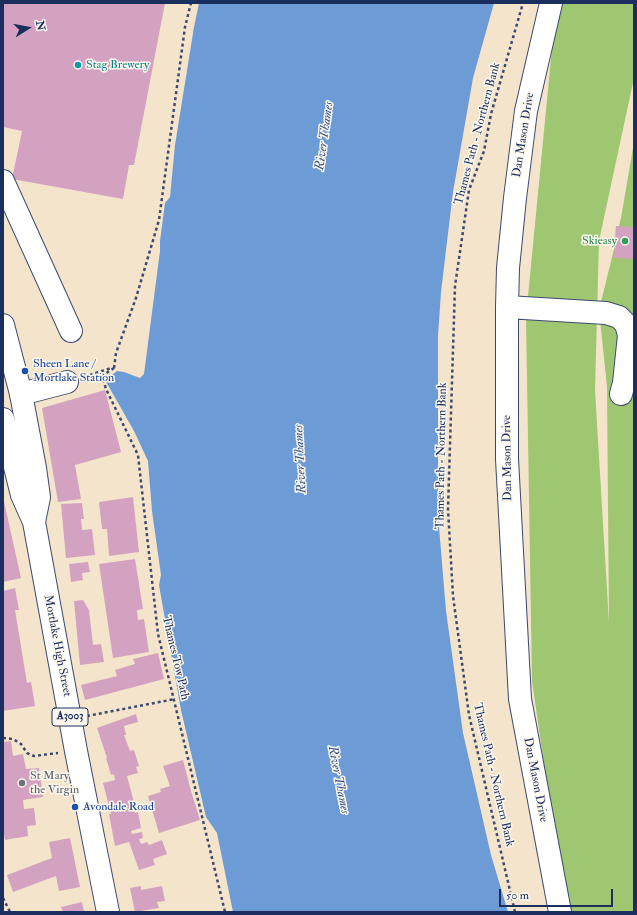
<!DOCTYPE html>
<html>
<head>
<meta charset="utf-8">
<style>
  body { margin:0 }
  #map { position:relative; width:637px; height:915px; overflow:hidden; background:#f4e4cb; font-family:"IM FELL Double Pica",serif }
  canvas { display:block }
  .frame { position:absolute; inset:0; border:4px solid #1b2f5e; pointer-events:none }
  .north { position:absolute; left:8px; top:8px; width:40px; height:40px; -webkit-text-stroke:3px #fbf7ec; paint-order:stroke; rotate:79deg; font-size:11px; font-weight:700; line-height:16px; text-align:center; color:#1b2f5e }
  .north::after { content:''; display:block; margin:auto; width:14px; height:18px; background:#1b2f5e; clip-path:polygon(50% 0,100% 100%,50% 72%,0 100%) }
  .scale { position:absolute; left:499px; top:889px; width:114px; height:18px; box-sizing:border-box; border:2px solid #1b2f5e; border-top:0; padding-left:5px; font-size:12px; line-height:14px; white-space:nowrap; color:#1b2f5e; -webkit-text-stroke:3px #fbf7ec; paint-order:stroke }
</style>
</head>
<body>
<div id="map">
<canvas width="637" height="915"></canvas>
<div class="frame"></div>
<div class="north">N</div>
<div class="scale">50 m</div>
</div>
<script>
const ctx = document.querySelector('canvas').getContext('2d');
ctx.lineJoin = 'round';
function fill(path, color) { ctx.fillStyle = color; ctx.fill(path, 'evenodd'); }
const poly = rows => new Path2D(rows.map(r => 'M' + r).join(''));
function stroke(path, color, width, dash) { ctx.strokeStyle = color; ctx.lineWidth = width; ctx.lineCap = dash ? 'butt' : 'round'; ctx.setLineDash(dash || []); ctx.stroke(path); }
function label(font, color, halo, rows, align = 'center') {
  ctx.font = font + ' "IM FELL Double Pica",serif'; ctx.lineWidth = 3; ctx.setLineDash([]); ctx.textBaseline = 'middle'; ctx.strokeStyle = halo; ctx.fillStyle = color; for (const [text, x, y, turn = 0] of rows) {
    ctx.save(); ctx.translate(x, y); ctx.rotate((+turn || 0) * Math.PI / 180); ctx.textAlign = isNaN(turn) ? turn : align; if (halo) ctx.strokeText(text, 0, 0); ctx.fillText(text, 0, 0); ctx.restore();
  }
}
fill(poly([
  [562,3,634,3,634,78,599,241,595,390,609,623,607,387,599,310,615,245,616,226,619,226,621,218,634,142,634,912,570,912,563,895,532,681,526,317,555,17]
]), '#9fc772');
fill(poly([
  [199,3,494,3,473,78,453,192,441,292,438,336,438,515,446,611,463,733,491,855,508,912,233,912,217,833,206,817,181,710,159,585,161,575,152,511,148,461,134,431,105,380,117,371,124,372,140,378,144,374,160,251,160,241,165,203,170,197,175,145,194,27]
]), '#6d9bd5');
fill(poly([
  [3,3,165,3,134,165,129,165,123,199,12,179,22,131,3,127],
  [616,226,634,227,634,259,614,258],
  [105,390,121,452,75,465,81,499,58,502,42,408],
  [3,497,21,578,3,582],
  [133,497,139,552,109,556,107,529,102,529,99,502],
  [82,503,84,519,81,519,82,530,92,529,95,555,66,558,61,504],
  [135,559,143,609,137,610,138,620,144,619,149,652,113,658,99,564],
  [88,562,90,572,82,573,83,580,71,582,69,564],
  [15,588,19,610,15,610,27,683,31,682,35,706,3,711,3,591],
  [83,600,89,610,93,645,101,644,104,662,80,665,74,601],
  [158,653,164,679,85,700,81,685,117,676,115,670,135,664,133,659],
  [136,714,138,722,124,726,126,735,124,735,130,751,134,750,139,766,136,767,138,773,127,776,135,806,115,812,134,807,135,813,138,812,141,828,131,831,132,834,142,832,143,838,139,839,141,844,147,842,149,845,162,840,167,854,153,859,155,865,139,870,129,842,115,846,109,814,111,814,103,783,115,780,114,774,111,775,106,758,107,758,97,728],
  [11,741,13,756,23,754,26,769,39,768,43,797,23,800,24,809,34,808,36,825,27,826,28,836,5,840,3,828,3,742],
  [183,760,191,791,200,820,159,833,148,796,161,792,160,789,170,786,163,766],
  [70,838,80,887,59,891,56,876,13,892,7,875,52,858,49,842],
  [141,886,141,890,162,886,165,901,157,902,159,908,135,912,130,888],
  [82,902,84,912,63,912,61,907]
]), '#d4a2c1');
const minor = poly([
  [551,3,526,111,515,198,508,268,507,307,507,459,520,699,560,912],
  [3,181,71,331],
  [507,307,606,313,619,317,626,324,629,335],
  [21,394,67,382],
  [621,394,624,383,629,335,634,375]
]);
const major = poly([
  [3,325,21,394,35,468,39,497,34,522],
  [3,419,22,495,34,522,76,751,108,912]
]);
stroke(minor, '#3c4a6e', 24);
stroke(major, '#3c4a6e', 24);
stroke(poly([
  [114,368,102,376,106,389,138,455,158,634,225,912],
  [114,368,116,353,136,298,159,220,185,27,191,3],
  [84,377,111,368],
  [87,716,175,699],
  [3,738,13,739,21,744,27,753,34,756,58,753],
  [3,898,10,912],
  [515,912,469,715,453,596,448,509,455,286,469,190,484,151,491,114,523,3]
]), '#3c4a6e', 2.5, [3, 3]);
stroke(minor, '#fff', 22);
stroke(major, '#fff', 22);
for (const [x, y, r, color] of [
  [78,65,4,"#0f9aa8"],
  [625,241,4,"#2e9e5b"],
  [25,371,4,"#1a4fb4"],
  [22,783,4,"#6b7280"],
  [75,807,4,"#1a4fb4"]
]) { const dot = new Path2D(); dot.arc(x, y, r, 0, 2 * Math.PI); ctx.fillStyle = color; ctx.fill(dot); stroke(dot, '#fbf7ec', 1.5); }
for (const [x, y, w] of [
  [70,717,36]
]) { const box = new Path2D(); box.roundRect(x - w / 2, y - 9, w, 18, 3); ctx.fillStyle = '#fbf7ec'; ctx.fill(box); stroke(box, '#1b2f5e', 1); }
label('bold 11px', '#1b2f5e', null, [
  ["A3003",70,717]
]);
label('12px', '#0d838f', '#fbf7ec', [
  ["Stag Brewery",86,65]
], 'left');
label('12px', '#1b2f5e', '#fbf7ec', [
  ["Thames Path - Northern Bank",478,134,-75],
  ["Dan Mason Drive",524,135,-81],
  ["Thames Path - Northern Bank",442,456,-89],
  ["Dan Mason Drive",508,458,-91],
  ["Mortlake High Street",57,646,79],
  ["Thames Tow Path",175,658,77],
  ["Thames Path - Northern Bank",493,775,77],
  ["Dan Mason Drive",535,780,79]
]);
label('12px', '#27864d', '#fbf7ec', [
  ["Skieasy",617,241]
], 'right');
label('12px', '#164399', '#fbf7ec', [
  ["Sheen Lane /",33,364],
  ["Mortlake Station",33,378],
  ["Avondale Road",83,807]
], 'left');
label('12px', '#5b616d', '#fbf7ec', [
  ["St Mary",30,776],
  ["the Virgin",30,790]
], 'left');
label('italic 13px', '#385588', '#fbf7ec', [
  ["River Thames",325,136,-82],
  ["River Thames",301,459,-93],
  ["River Thames",338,780,79]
]);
</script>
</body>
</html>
